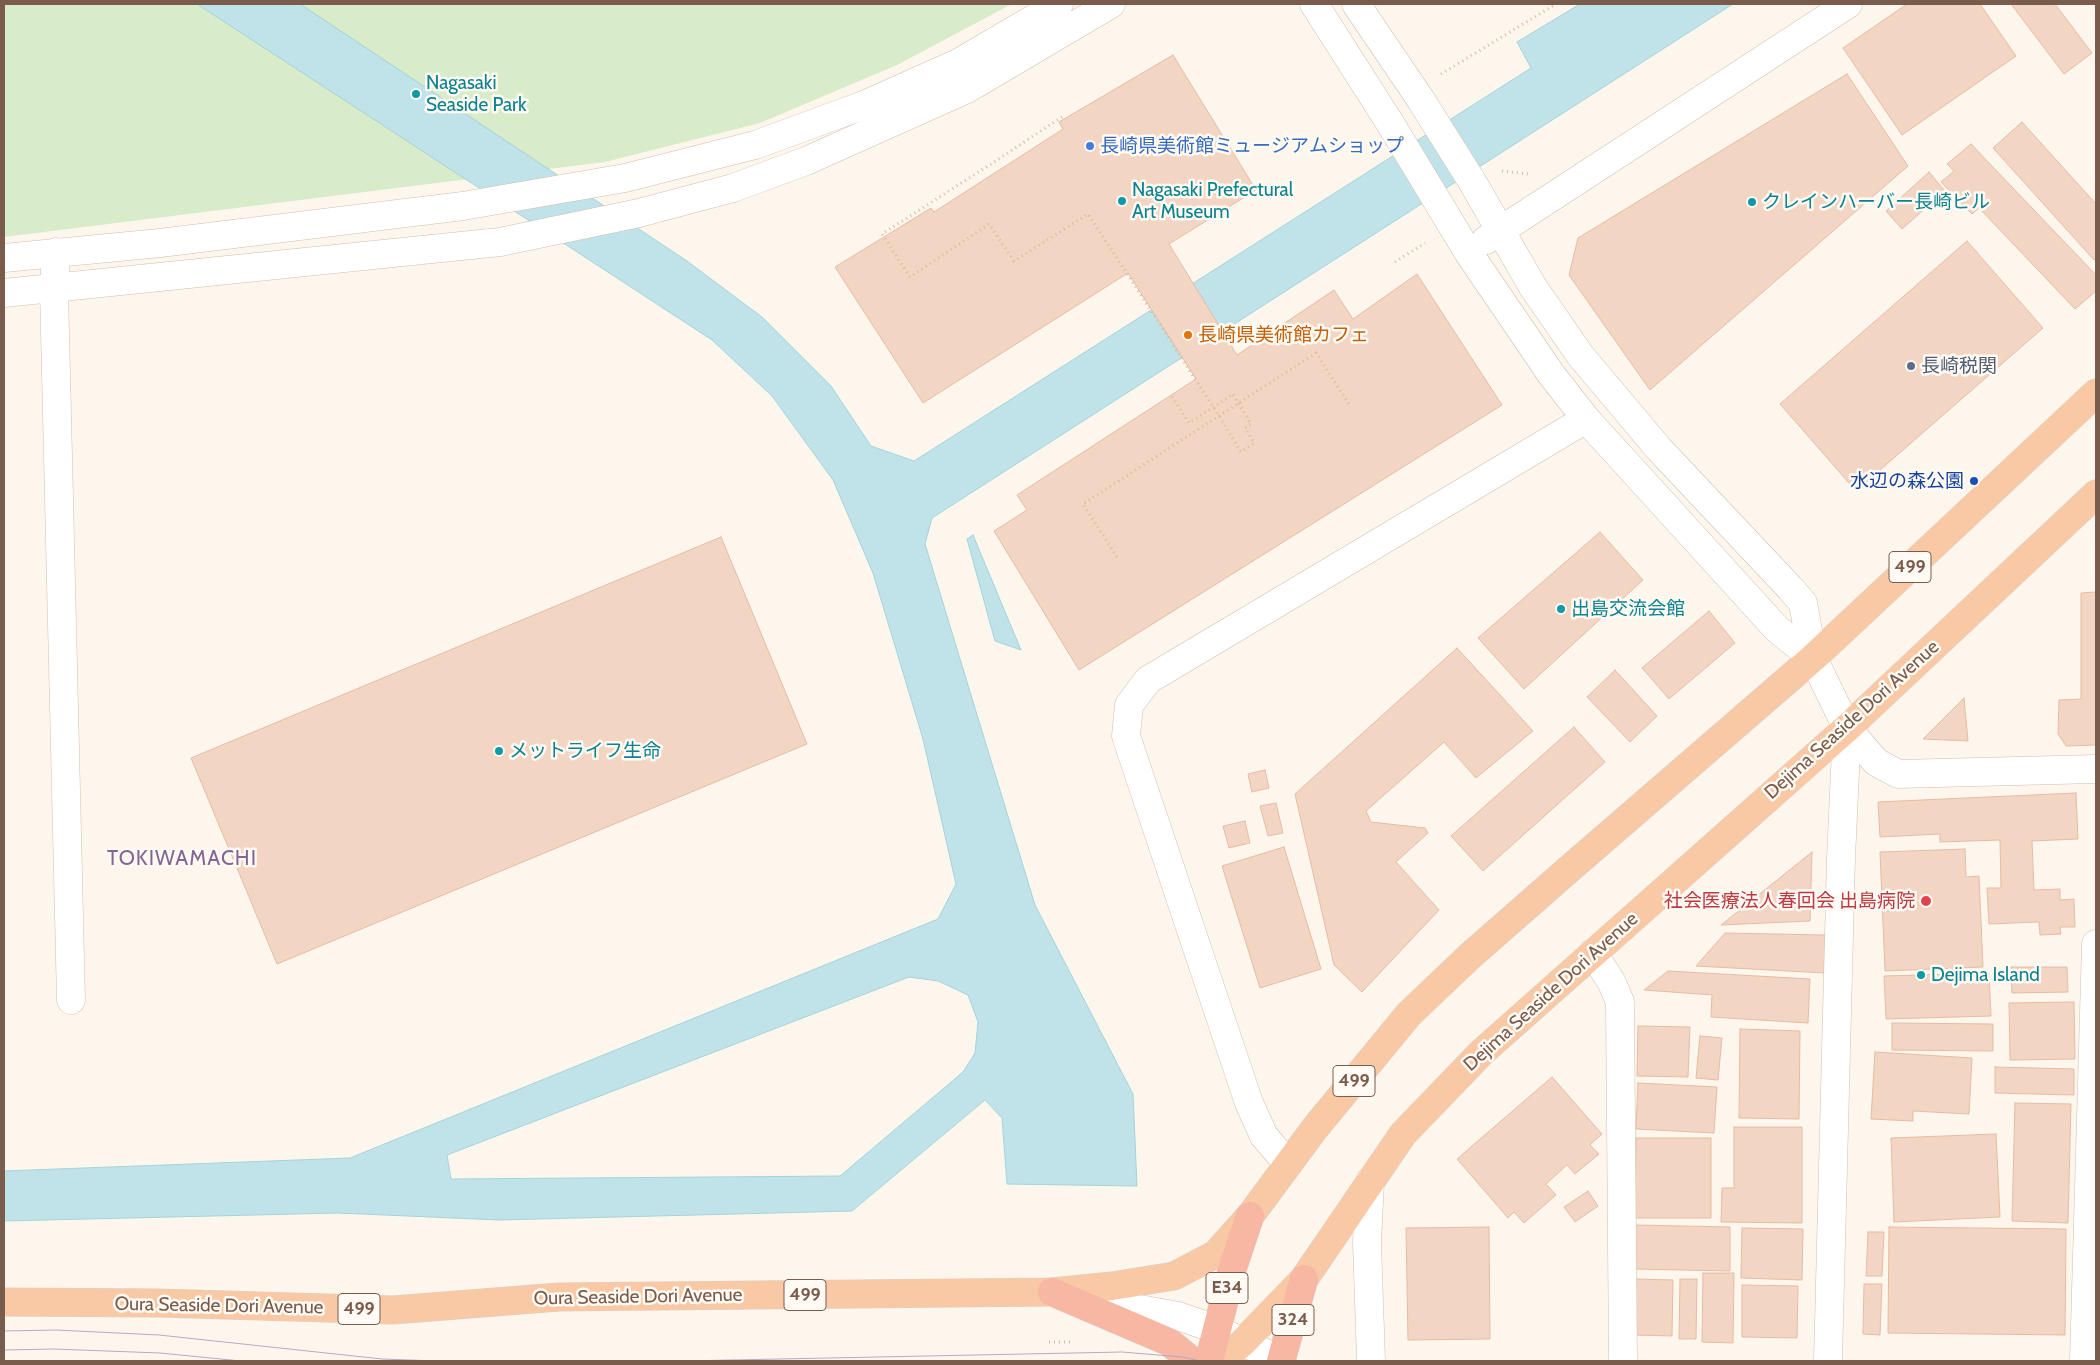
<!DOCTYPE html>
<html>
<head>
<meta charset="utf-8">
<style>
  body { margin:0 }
  #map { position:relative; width:2100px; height:1365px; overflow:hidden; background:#fdf6ec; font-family:Cabin,sans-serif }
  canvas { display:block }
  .frame { position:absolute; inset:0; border:5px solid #7a5c4d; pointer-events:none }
</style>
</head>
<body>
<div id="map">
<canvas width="2100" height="1365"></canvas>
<div class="frame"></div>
</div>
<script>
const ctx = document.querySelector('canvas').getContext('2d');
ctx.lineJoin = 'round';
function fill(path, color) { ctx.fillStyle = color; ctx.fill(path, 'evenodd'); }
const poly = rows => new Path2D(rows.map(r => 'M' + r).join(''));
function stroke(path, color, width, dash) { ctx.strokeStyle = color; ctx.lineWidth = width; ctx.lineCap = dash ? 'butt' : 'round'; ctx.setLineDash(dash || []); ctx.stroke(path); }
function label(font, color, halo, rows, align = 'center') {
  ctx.font = font + ' Cabin,"Noto Sans JP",sans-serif'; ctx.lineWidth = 5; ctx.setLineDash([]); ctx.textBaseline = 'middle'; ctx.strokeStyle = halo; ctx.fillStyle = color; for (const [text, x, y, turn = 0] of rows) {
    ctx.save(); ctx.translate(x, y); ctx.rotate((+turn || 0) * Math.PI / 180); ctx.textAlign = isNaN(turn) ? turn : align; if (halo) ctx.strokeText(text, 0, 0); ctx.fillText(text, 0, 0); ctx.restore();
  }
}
fill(poly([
  [4,4,1012,4,897,65,760,123,605,162,4,237]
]), '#d8ecc9');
const water = poly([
  [197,4,300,4,687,261,762,317,831,386,871,446,914,461,1531,68,1517,42,1580,4,1733,4,932,518,925,544,1035,905,1133,1094,1137,1186,1007,1184,1002,1118,985,1100,852,1211,499,1220,338,1213,4,1221,4,1171,350,1158,938,919,956,884,923,739,873,573,833,480,772,396,712,340,197,4],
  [909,977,938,981,968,995,978,1022,975,1053,963,1072,840,1176,451,1179,447,1155,909,977],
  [973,535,1021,650,995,641,967,539,973,535]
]);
fill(water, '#bfe3e8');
stroke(water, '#a5d3da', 1);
const building = poly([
  [1907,4,1980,4,2016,56,1902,135,1843,48,1907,4],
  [2011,4,2055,4,2092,53,2064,74,2011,4],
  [1173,55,1256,190,1169,244,1237,355,1334,290,1353,319,1417,274,1502,405,1079,670,994,531,1027,510,1017,495,1196,379,1128,273,923,403,835,267,931,208,934,212,1063,129,1059,122,1173,55],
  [1847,74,1908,166,1650,390,1569,275,1578,238,1847,74],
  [2022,122,2096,204,2096,258,2094,260,1993,148,2022,122],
  [1971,144,2096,275,2096,291,2075,309,1979,208,1972,214,1941,182,1954,171,1947,164,1971,144],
  [1929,172,1945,191,1902,229,1886,211,1929,172],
  [1967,241,2043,328,1856,491,1780,404,1967,241],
  [1600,532,1643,580,1524,689,1478,638,1600,532],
  [721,537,807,744,277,964,191,758,721,537],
  [2096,592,2096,745,2066,746,2058,734,2059,700,2081,699,2081,593,2096,592],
  [1709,611,1735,643,1669,699,1642,668,1709,611],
  [1457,648,1533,731,1476,778,1444,742,1366,811,1371,822,1425,828,1428,833,1396,862,1439,910,1362,992,1334,965,1295,794,1457,648],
  [1615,670,1657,716,1630,742,1587,697,1615,670],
  [1964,698,1968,741,1923,739,1964,698],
  [1574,727,1605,762,1483,871,1451,836,1574,727],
  [1265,770,1269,788,1252,792,1248,774,1265,770],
  [2076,793,2078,839,2032,841,2034,890,2060,889,2060,900,2074,899,2075,927,2060,927,2061,934,2040,935,2039,922,1989,924,1987,888,2001,888,2000,840,1940,842,1940,834,1880,837,1878,802,2076,793],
  [1276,803,1283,833,1268,836,1260,806,1276,803],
  [1245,821,1250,843,1229,848,1223,826,1245,821],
  [1284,847,1321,969,1260,988,1222,866,1284,847],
  [1965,849,1966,877,1979,876,1983,967,1885,971,1880,852,1965,849],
  [1812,852,1810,921,1721,925,1812,852],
  [1725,933,1825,935,1825,973,1696,966,1725,933],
  [2011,967,2067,967,2068,992,2012,993,2011,967],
  [1668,971,1810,979,1808,1023,1711,1017,1712,995,1644,990,1668,971],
  [1989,973,1991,1016,1886,1019,1884,976,1989,973],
  [2074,1002,2075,1059,2010,1060,2009,1003,2074,1002],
  [1892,1023,1993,1024,1993,1051,1892,1050,1892,1023],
  [1638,1026,1690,1027,1688,1077,1637,1076,1638,1026],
  [1740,1029,1800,1031,1799,1119,1739,1118,1740,1029],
  [1700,1036,1722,1038,1718,1080,1696,1078,1700,1036],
  [1875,1052,1972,1058,1969,1114,1913,1111,1913,1121,1871,1119,1875,1052],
  [1995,1067,2074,1069,2074,1095,1995,1093,1995,1067],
  [1552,1077,1602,1134,1590,1145,1599,1154,1575,1174,1567,1165,1546,1184,1556,1195,1524,1223,1514,1212,1508,1218,1457,1159,1552,1077],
  [1638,1083,1717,1087,1714,1133,1636,1129,1638,1083],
  [2015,1103,2071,1104,2068,1223,2012,1221,2015,1103],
  [1734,1127,1802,1127,1802,1223,1721,1222,1722,1188,1734,1188,1734,1127],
  [1996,1134,2000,1217,1894,1222,1891,1138,1996,1134],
  [1636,1138,1711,1138,1711,1218,1635,1218,1636,1138],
  [1588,1191,1598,1206,1575,1222,1564,1207,1588,1191],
  [1635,1225,1730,1227,1730,1271,1634,1269,1635,1225],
  [1489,1227,1490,1339,1408,1340,1406,1228,1489,1227],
  [1889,1227,2066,1229,2065,1335,1888,1333,1889,1227],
  [1742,1228,1803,1229,1802,1280,1741,1278,1742,1228],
  [1868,1232,1884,1232,1882,1276,1866,1276,1868,1232],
  [1703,1273,1734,1273,1733,1343,1702,1342,1703,1273],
  [1636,1279,1673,1280,1672,1336,1635,1335,1636,1279],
  [1680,1279,1697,1279,1696,1339,1679,1339,1680,1279],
  [1864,1284,1882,1284,1880,1335,1863,1334,1864,1284],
  [1742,1285,1798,1286,1797,1338,1742,1337,1742,1285]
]);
fill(building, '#f3d5c3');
stroke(building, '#e6bba3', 1);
const minor = poly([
  [56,252,54,289,71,1000],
  [1847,728,1876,762,1898,774,2096,769],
  [1593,953,1612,983,1620,1002,1623,1361],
  [2084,1361,2096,944]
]);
const tertiary = poly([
  [1314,4,1390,123,1468,252,1551,374,1586,419,1777,629,1813,658],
  [1356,4,1421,100,1473,183,1533,287,1580,355,1659,449,1790,588,1803,603,1813,658,1847,728,1841,858,1828,1361],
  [1486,240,1848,4],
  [4,258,160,243,463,206,625,178,755,145,864,105,958,63,1059,4],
  [4,293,500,242,639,213,733,188,806,161,967,89,1111,4],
  [1288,1164,1264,1136,1249,1103,1126,736,1129,705,1148,680,1586,419],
  [1370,1181,1367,1242,1371,1361],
  [1079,1298,1178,1316,1216,1329,1282,1361]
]);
const trunk = poly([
  [4,1302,159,1303,393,1310,559,1297,1052,1292,1112,1286,1174,1276,1216,1254,1250,1216,1315,1128,1409,1014,1470,956,1568,870,1813,658,2096,393],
  [1221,1361,1243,1342,1304,1279,1403,1134,1481,1053,1847,728,2096,494]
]);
const motorway = poly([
  [1052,1292,1169,1342,1192,1361],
  [1209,1361,1232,1270,1250,1216],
  [1281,1361,1304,1279]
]);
stroke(minor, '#d1beb0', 29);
stroke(tertiary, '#d1beb0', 29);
stroke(trunk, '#dad1cd', 29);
stroke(motorway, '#dad1cd', 29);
stroke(poly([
  [1441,74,1556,4],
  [1062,117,991,164,882,234,910,277,989,224,1014,261,1088,214,1126,272,1197,382,1219,416,1241,452,1254,443,1245,428,1251,424,1233,394,1206,412,1189,423,1171,395],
  [1502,171,1528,174],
  [1395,262,1425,243],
  [1117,557,1083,504,1316,353,1351,407],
  [1049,1342,1073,1342]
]), '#d9b8a5', 3, [1, 4]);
stroke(minor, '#fff', 28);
stroke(tertiary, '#fff', 28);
stroke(trunk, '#f9c8a4', 28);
stroke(motorway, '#f7b7a3', 28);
stroke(poly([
  [4,1331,56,1330,159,1335,382,1359,437,1361],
  [4,1350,54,1349,160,1353,241,1361],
  [682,1361,1122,1352,1182,1357,1201,1361]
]), '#b9a8c9', 1);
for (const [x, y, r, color] of [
  [416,94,5,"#0f9aa8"],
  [1090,146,5,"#3f7fe0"],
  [1122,201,5,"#0f9aa8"],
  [1752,202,5,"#0f9aa8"],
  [1188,335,5,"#e8710a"],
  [1911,366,5,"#5c6f8a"],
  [1974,481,5,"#1a4fb4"],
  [1561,609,5,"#0f9aa8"],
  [499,751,5,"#0f9aa8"],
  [1926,901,6,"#e0444e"],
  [1921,975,5,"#0f9aa8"]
]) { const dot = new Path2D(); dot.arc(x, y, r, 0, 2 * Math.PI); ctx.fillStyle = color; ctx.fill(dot); stroke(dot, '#fffaf3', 2); }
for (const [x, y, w] of [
  [1910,567,42],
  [1354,1081,42],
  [1227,1288,42],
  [805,1295,42],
  [359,1309,42],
  [1293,1320,42]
]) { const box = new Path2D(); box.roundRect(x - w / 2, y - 15.5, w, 31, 4); ctx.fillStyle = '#fffaf3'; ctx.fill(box); stroke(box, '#7a5c4d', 1); }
label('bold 18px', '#7a5c4d', null, [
  ["499",1910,567],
  ["499",1354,1081],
  ["E34",1227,1288],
  ["499",805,1295],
  ["499",359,1309],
  ["324",1293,1320]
]);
label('19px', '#0d838f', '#fffaf3', [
  ["Nagasaki",426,83],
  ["Seaside Park",426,105],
  ["Nagasaki Prefectural",1132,190],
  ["Art Museum",1132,212],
  ["クレインハーバー長崎ビル",1762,202],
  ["出島交流会館",1571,609],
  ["メットライフ生命",509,751],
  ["Dejima Island",1931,975]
], 'left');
label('19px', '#366cbe', '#fffaf3', [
  ["長崎県美術館ミュージアムショップ",1100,146]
], 'left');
label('19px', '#c56008', '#fffaf3', [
  ["長崎県美術館カフェ",1198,335]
], 'left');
label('19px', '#4e5e75', '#fffaf3', [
  ["長崎税関",1921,366]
], 'left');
label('19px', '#164399', '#fffaf3', [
  ["水辺の森公園",1964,481]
], 'right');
label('19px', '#7a5c4d', '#fffaf3', [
  ["Dejima Seaside Dori Avenue",1852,720,-42],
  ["Dejima Seaside Dori Avenue",1551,992,-42],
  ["Oura Seaside Dori Avenue",638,1297,-1],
  ["Oura Seaside Dori Avenue",219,1306,1]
]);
label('19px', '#be3a42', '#fffaf3', [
  ["社会医療法人春回会 出島病院",1915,901]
], 'right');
ctx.letterSpacing = '1px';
label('21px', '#846695', '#fffaf3', [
  ["TOKIWAMACHI",182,859]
]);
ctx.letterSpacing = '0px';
</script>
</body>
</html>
